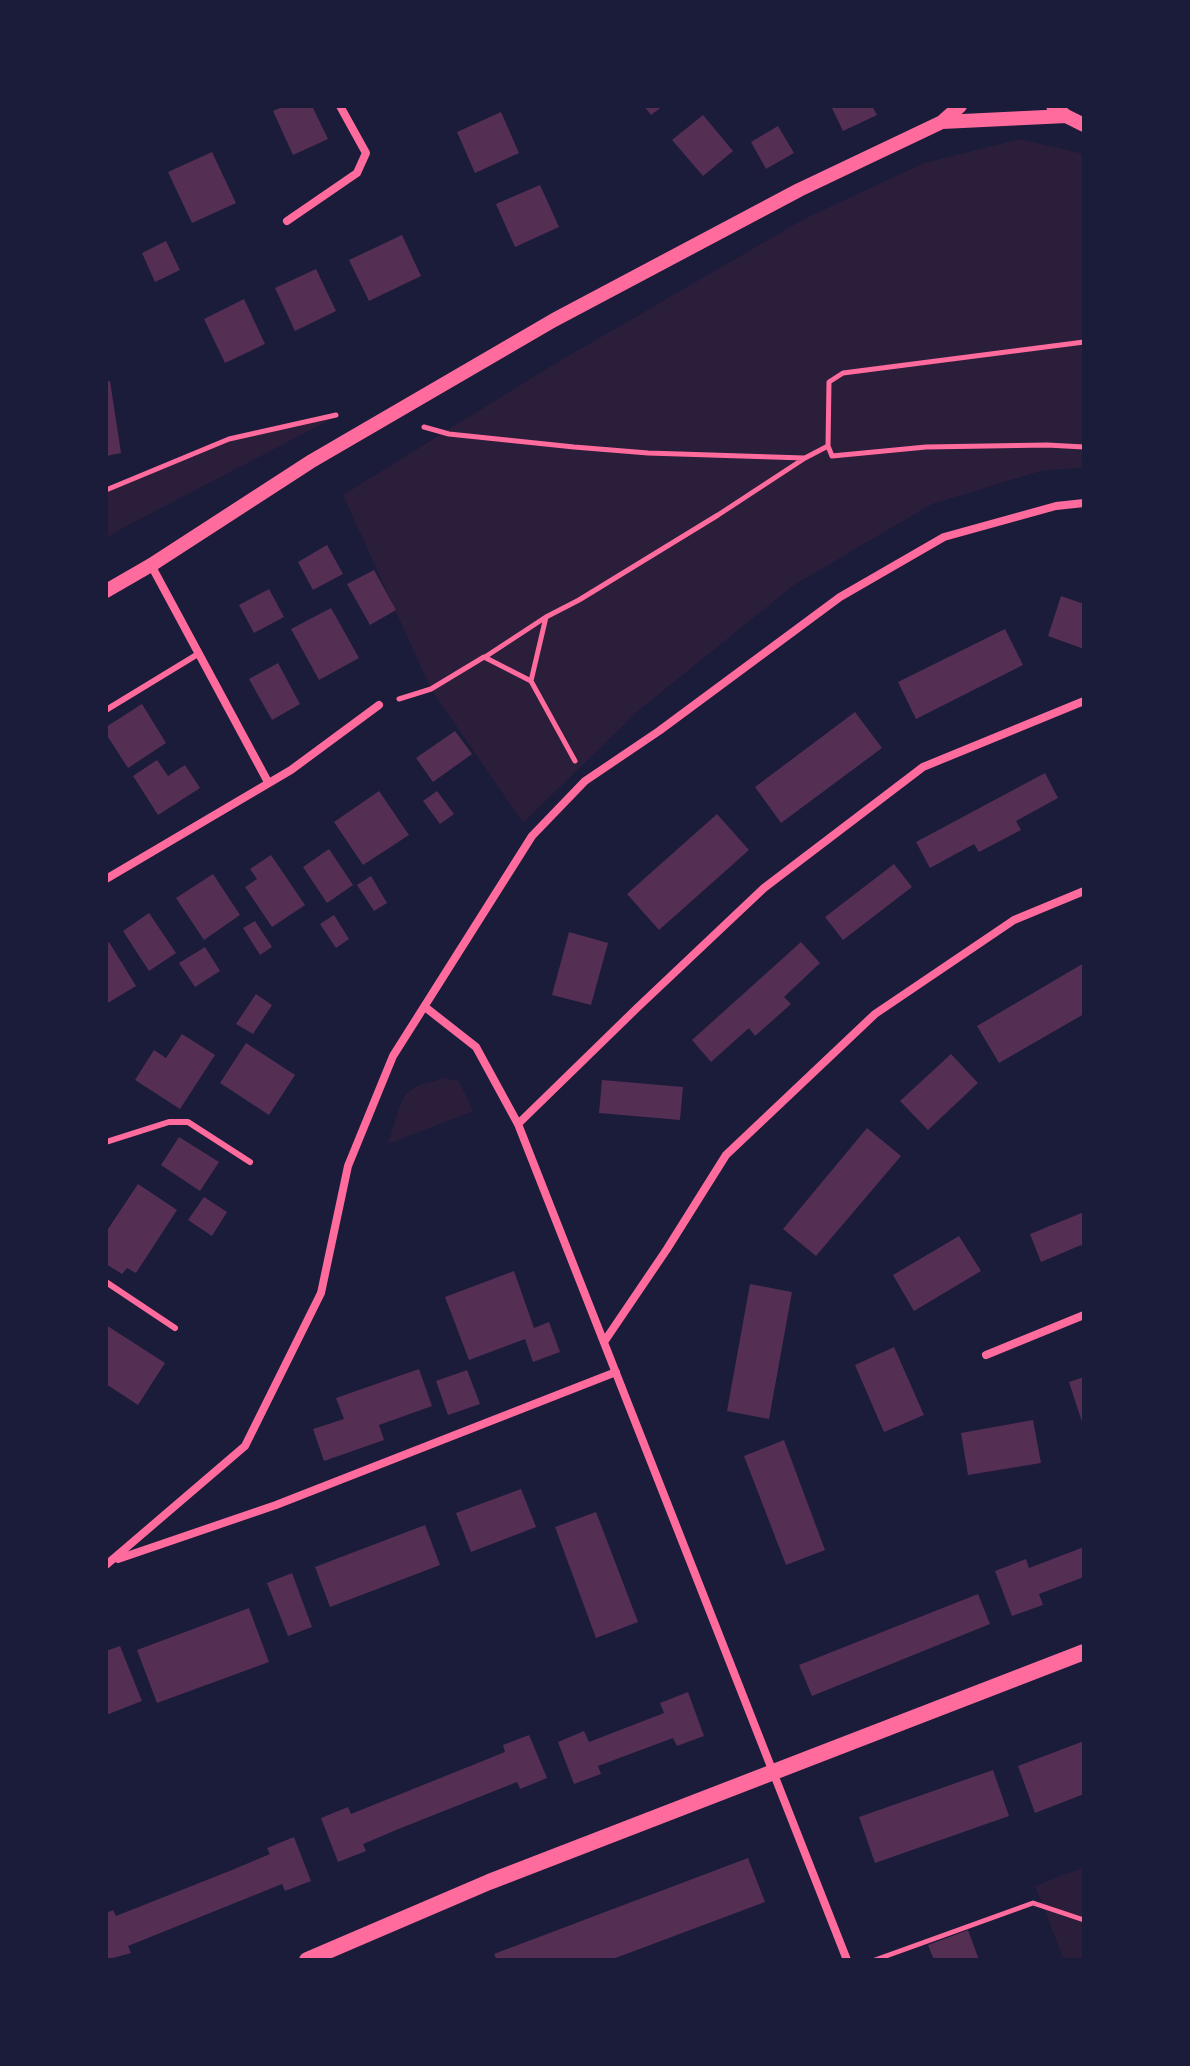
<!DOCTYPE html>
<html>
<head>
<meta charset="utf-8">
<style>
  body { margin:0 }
  #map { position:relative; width:1190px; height:2066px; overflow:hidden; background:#1b1b3a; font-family:Lato,sans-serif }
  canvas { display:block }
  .frame { position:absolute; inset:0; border:108px solid #1b1b3a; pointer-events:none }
</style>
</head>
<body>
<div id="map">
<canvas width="1190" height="2066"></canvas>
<div class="frame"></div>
</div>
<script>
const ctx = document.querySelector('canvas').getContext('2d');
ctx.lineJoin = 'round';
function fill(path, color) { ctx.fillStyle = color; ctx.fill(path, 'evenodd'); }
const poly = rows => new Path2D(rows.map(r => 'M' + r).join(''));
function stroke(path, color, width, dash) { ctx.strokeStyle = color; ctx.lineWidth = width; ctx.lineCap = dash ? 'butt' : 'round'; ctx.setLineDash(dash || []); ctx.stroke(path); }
fill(poly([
  [1020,139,1084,154,1084,468,1044,470,932,504,794,585,638,711,523,823,431,689,343,495,551,366,804,219,924,163],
  [343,413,123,528,106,538,106,490,229,439],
  [445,1078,459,1081,473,1111,388,1144,399,1108,405,1095,416,1086],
  [1084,1867,1084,1960,1064,1960,1035,1886]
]), '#2a1e3b');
fill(poly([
  [284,106,312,106,328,139,293,155,273,111],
  [644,106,663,106,651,115],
  [831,106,872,106,877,115,843,131],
  [501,112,519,153,475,173,457,132],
  [703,115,733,151,703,176,672,140],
  [778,126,794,153,766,169,751,142],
  [212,152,236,203,192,223,168,172],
  [540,185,559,227,515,247,496,204],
  [402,235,421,276,369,301,349,260],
  [166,241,180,270,155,282,142,253],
  [316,269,336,311,295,331,275,288],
  [244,299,265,344,225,363,204,319],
  [110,381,121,453,106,456,106,382],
  [327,545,343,574,313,590,298,562],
  [374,570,396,610,370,625,347,584],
  [269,589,284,617,254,633,239,605],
  [1061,596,1084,604,1084,649,1048,636],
  [331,608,359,658,319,680,291,629],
  [1005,629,1023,665,916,719,898,682],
  [278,663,300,704,272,720,249,679],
  [142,704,166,743,128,768,106,734,106,727],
  [855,712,882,748,781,823,755,787],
  [455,731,472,754,433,782,416,758],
  [157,760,168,776,185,765,200,788,158,815,133,776],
  [1045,773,1058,798,1016,821,1021,830,979,852,974,844,930,868,916,842],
  [379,791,409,835,363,865,334,822],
  [437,791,454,814,440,824,423,801],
  [717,814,749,850,659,930,627,894],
  [329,849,353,885,327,903,303,867],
  [271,855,305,905,272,927,245,887,257,879,250,869],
  [894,864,912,887,843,940,825,917],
  [213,874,240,915,204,940,176,898],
  [371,876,387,903,374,911,357,885],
  [149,913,176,953,149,971,123,931],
  [334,915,349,939,336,948,320,924],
  [255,921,272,947,260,955,243,928],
  [569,932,608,943,591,1005,552,995],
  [109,942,136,986,106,1004,106,944],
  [801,942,820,963,784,997,791,1004,755,1036,749,1028,711,1062,692,1040],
  [205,947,220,971,195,987,179,963],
  [1084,963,1084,1014,999,1063,977,1026],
  [256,994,272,1005,253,1034,236,1024],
  [182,1034,215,1055,180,1109,135,1080,154,1050,166,1058],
  [246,1043,295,1075,269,1115,220,1083],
  [951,1054,978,1083,928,1130,900,1101],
  [602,1080,683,1087,680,1120,599,1113],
  [867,1128,901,1156,816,1256,783,1229],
  [179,1137,219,1162,200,1191,161,1165],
  [138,1184,177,1210,136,1273,127,1268,122,1274,106,1264,106,1232],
  [204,1197,227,1212,212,1236,188,1220],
  [1084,1212,1084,1252,1081,1245,1041,1262,1030,1234],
  [959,1236,981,1271,914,1311,893,1275],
  [514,1271,534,1328,549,1322,560,1352,533,1362,525,1339,469,1360,445,1297],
  [750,1284,792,1292,769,1419,727,1411],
  [106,1325,165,1363,138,1405,106,1384],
  [894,1347,924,1415,884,1432,855,1365],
  [419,1369,432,1406,379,1425,384,1440,324,1461,313,1429,344,1419,336,1398],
  [467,1370,480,1404,448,1415,436,1381],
  [1084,1377,1084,1425,1083,1425,1069,1382],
  [1033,1420,1041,1463,968,1475,961,1433],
  [784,1440,825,1550,786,1565,744,1456],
  [521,1489,536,1527,471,1552,456,1513],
  [596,1512,638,1622,596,1638,555,1527],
  [425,1525,440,1565,330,1607,315,1567],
  [1084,1547,1084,1577,1039,1594,1043,1605,1012,1616,995,1571,1026,1559,1029,1568],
  [292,1573,312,1627,288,1636,267,1583],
  [978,1594,990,1624,812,1696,799,1665],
  [249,1608,269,1662,157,1703,137,1650],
  [120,1646,142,1701,106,1715,106,1651],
  [688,1692,704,1736,677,1746,673,1738,598,1766,601,1774,574,1784,558,1742,584,1731,589,1742,664,1713,660,1703],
  [529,1735,547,1778,520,1789,517,1782,401,1828,363,1844,366,1851,338,1862,321,1818,348,1807,351,1814,505,1752,503,1745],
  [1084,1741,1084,1794,1035,1813,1018,1766],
  [993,1770,1009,1816,875,1863,859,1817],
  [294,1837,311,1881,285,1891,282,1884,128,1946,131,1953,106,1960,106,1913,113,1910,116,1916,232,1870,270,1854,267,1848],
  [748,1858,765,1902,610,1960,497,1960,494,1954],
  [968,1930,979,1960,934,1960,928,1945]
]), '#542f53');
stroke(poly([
  [424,427,449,434,574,447,648,453,804,458],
  [828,446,832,456,926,447,1047,445,1084,447],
  [106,490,229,439,336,415],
  [485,657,546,617],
  [531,681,575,761],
  [399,699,431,689,484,657,531,681,546,617,579,600,718,515,805,458,828,446,829,382,843,373,1084,342],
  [875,1960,1033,1903,1084,1920]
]), '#ff6b9d', 5);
stroke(poly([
  [106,710,198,654],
  [106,1142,169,1122,188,1122,250,1162],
  [106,1282,175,1328]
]), '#ff6b9d', 6);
stroke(poly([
  [287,221,357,173,366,153,340,106],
  [151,565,268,782],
  [106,879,291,770,379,705],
  [425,1007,476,1047,518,1124,847,1960],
  [518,1124,637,1008,764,888,923,767,1084,701],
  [604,1342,667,1249,726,1155,875,1014,1014,920,1084,891],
  [986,1355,1084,1315],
  [118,1559,276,1505,616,1372],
  [106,1565,245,1446,321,1293,348,1166,393,1056,532,836,585,781,659,731,840,597,944,537,1056,506,1084,503]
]), '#ff6b9d', 8);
stroke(poly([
  [1053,106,1066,116,1084,125],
  [942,122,1066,116],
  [106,591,151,565,310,462,554,320,799,190,942,122,960,106]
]), '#ff6b9d', 14);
stroke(poly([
  [307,1960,489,1882,1084,1652]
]), '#ff6b9d', 16);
</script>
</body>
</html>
